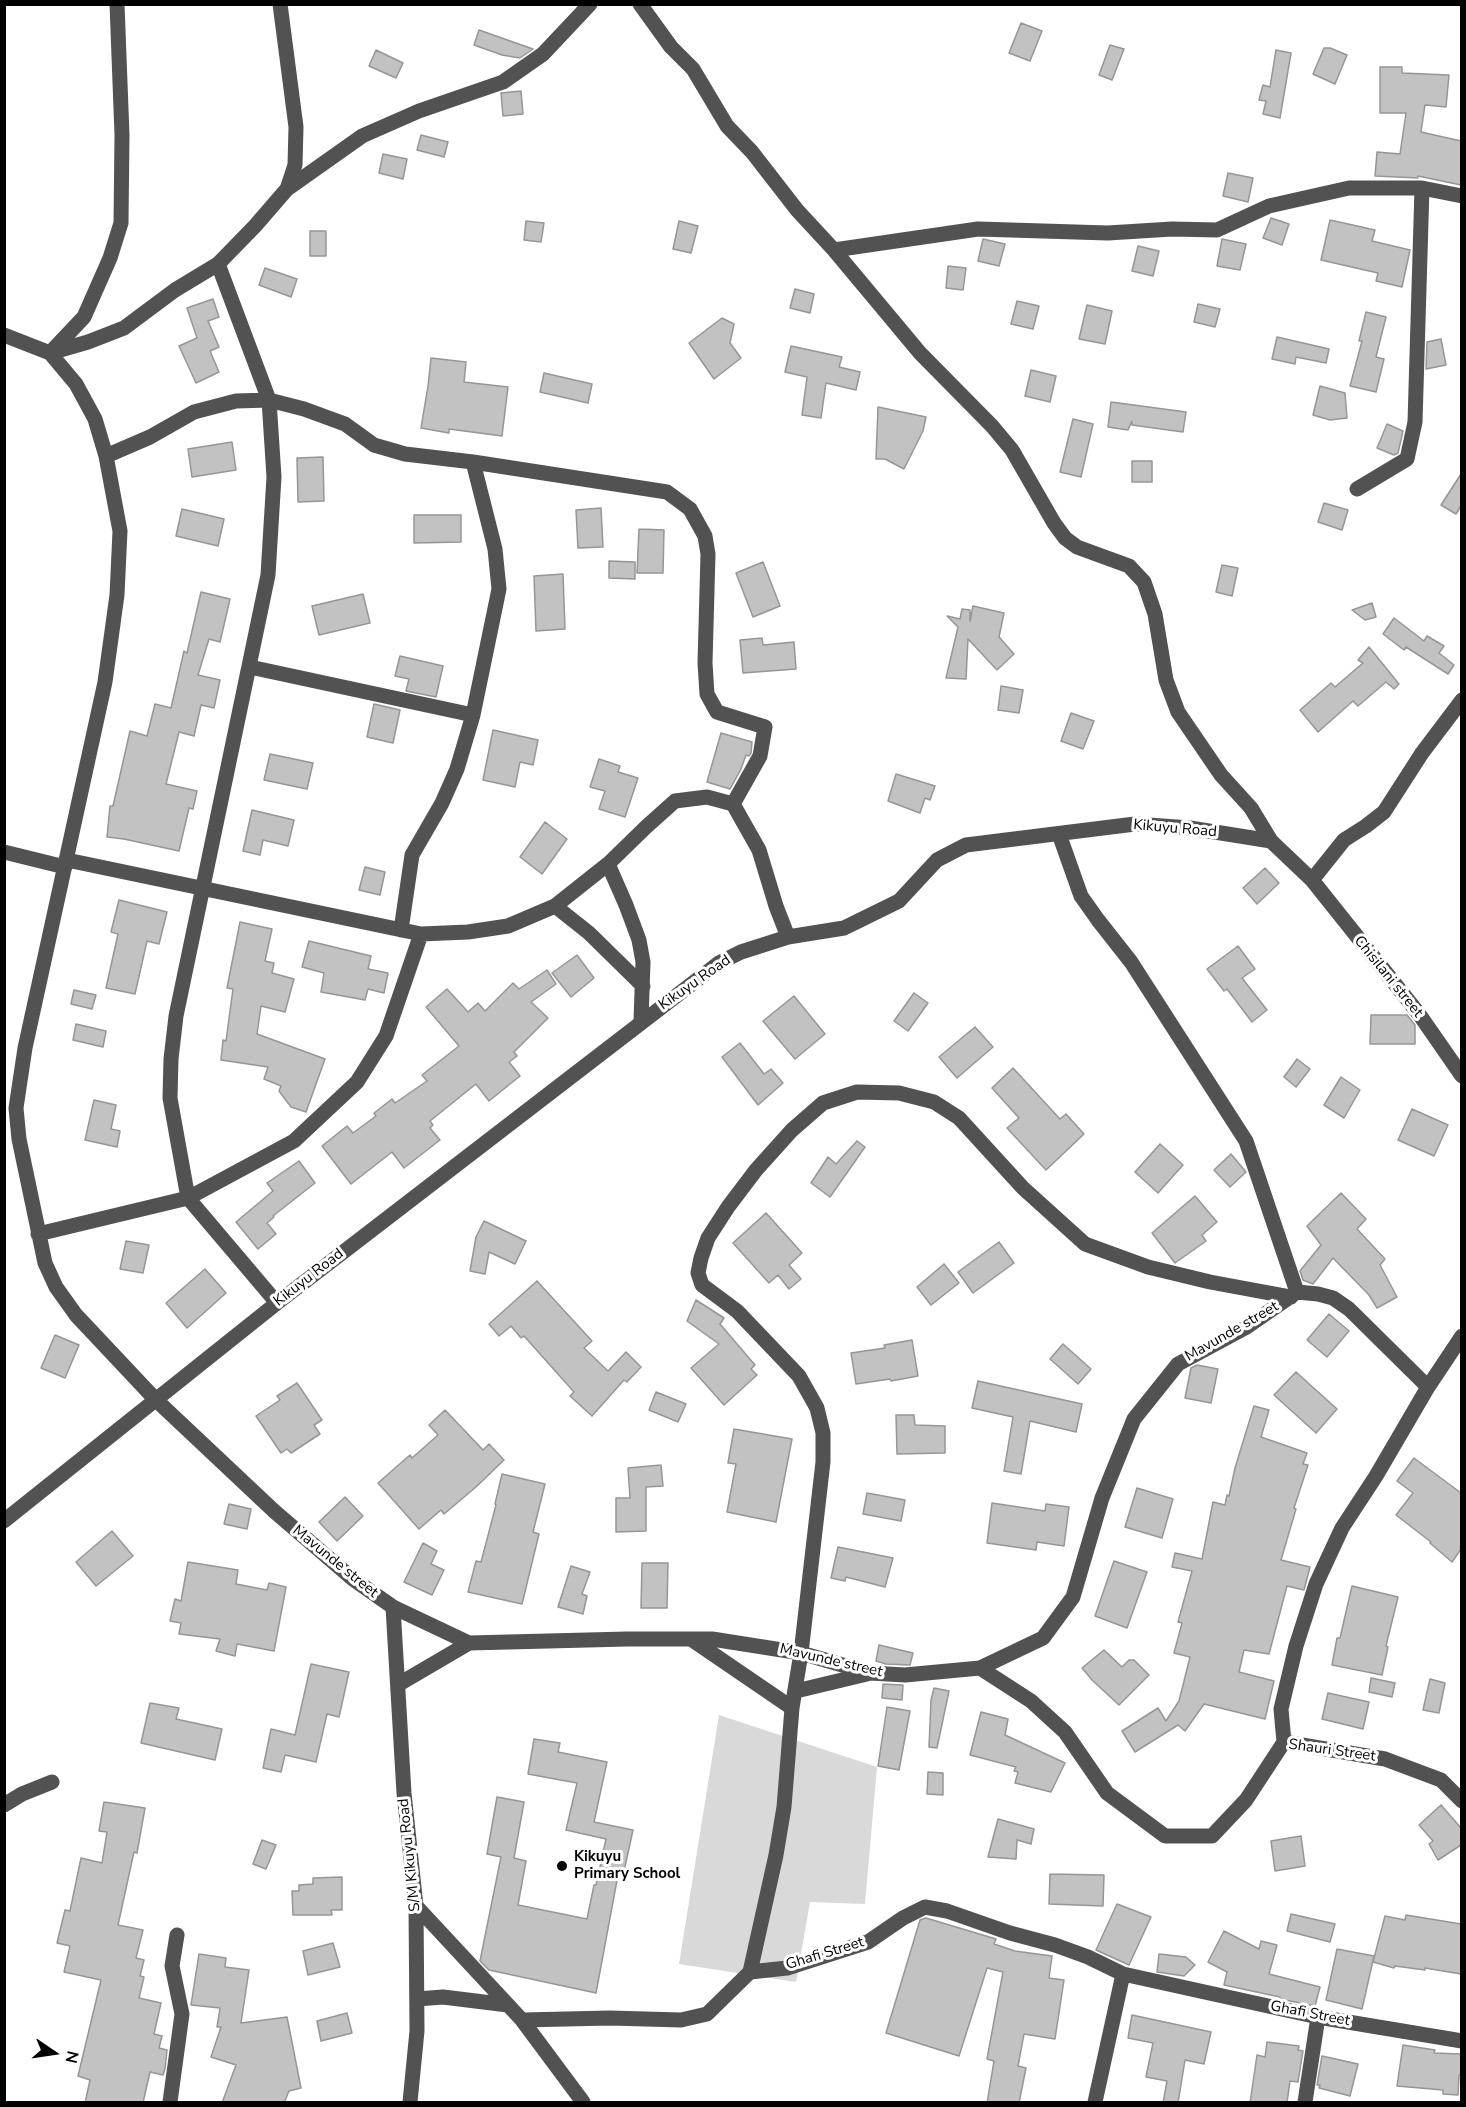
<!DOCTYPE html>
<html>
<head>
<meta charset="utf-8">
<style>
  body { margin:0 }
  #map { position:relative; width:1466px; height:2107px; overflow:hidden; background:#fff; font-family:"Nunito Sans",sans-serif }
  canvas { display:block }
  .frame { position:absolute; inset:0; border:6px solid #000; pointer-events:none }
  .north { position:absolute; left:24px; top:2023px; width:60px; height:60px; -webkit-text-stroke:4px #fff; paint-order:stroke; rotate:103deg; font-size:16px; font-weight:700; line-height:24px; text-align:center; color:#000 }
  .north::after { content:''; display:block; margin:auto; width:21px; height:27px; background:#000; clip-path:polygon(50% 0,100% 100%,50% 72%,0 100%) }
</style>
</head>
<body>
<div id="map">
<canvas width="1466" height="2107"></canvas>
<div class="frame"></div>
<div class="north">N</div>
</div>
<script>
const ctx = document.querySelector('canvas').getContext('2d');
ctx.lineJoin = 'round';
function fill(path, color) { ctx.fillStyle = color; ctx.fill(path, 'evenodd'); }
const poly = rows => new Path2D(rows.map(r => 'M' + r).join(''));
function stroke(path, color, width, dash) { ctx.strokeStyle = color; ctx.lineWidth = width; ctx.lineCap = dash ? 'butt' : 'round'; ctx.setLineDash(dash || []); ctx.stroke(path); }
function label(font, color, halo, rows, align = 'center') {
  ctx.font = font + ' "Nunito Sans",sans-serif'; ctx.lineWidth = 6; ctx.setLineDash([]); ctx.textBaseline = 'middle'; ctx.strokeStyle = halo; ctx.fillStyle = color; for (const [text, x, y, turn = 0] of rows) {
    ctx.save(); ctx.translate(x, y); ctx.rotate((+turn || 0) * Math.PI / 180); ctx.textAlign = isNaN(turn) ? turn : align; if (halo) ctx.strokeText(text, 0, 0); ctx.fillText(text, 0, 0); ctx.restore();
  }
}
fill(poly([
  [719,1715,877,1767,865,1904,810,1902,796,1982,679,1964]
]), '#d9d9d9');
const building = poly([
  [1021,23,1042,31,1030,61,1009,53,1021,23],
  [479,30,533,49,520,58,502,55,474,45,479,30],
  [1110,45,1124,49,1112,80,1099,75,1110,45],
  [1324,48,1330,48,1347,55,1335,84,1313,74,1324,48],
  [376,50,403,63,396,78,369,66,376,50],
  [1276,50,1291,53,1280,118,1263,114,1266,101,1259,100,1263,85,1270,87,1276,50],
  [1380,67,1402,67,1402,73,1449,75,1446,107,1425,105,1421,132,1461,141,1461,185,1418,176,1418,178,1375,176,1377,152,1400,154,1406,113,1380,113,1380,67],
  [521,91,523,114,503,116,501,93,521,91],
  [421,135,448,142,444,157,417,150,421,135],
  [383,154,407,159,403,179,379,173,383,154],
  [1228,173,1253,178,1248,202,1223,196,1228,173],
  [1271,218,1289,224,1282,245,1263,238,1271,218],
  [1330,220,1375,230,1372,241,1410,250,1402,287,1376,281,1378,273,1321,260,1330,220],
  [526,221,544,223,541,242,524,240,526,221],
  [679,221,698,226,691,253,673,249,679,221],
  [310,231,326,231,326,256,310,256,310,231],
  [983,239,1005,244,999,266,978,261,983,239],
  [1222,239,1246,244,1240,270,1217,266,1222,239],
  [1138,246,1159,251,1153,276,1132,271,1138,246],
  [948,266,966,268,963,290,946,288,948,266],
  [265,268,297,279,291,297,259,285,265,268],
  [795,289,814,294,810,313,790,308,795,289],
  [213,299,219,317,208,321,219,347,210,351,219,372,196,383,179,346,197,338,187,308,213,299],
  [1017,301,1039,306,1033,329,1011,324,1017,301],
  [1198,304,1220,309,1215,327,1194,322,1198,304],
  [1087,305,1112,311,1105,344,1079,339,1087,305],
  [1366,312,1386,317,1376,357,1384,359,1376,392,1350,386,1362,341,1359,341,1366,312],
  [722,318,734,324,730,343,741,358,714,379,689,343,722,318],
  [1277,337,1329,349,1326,363,1296,357,1295,364,1272,359,1277,337],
  [1441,339,1446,365,1426,369,1427,342,1441,339],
  [791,346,842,357,839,367,860,372,856,390,826,383,821,418,802,415,807,377,785,372,791,346],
  [431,358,466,362,464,382,508,387,502,436,449,429,449,433,421,428,428,386,431,358],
  [1031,370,1056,376,1050,402,1025,396,1031,370],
  [544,373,592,384,588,403,540,392,544,373],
  [1320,386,1345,393,1347,418,1330,420,1313,415,1320,386],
  [1111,402,1186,412,1183,432,1132,425,1132,421,1128,430,1108,427,1111,402],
  [878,407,926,417,923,431,904,469,885,459,876,459,878,407],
  [1073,419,1093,424,1081,477,1060,472,1073,419],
  [1387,424,1403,431,1398,453,1394,455,1377,448,1387,424],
  [232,442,236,470,192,477,188,449,232,442],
  [323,457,324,501,298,502,297,458,323,457],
  [1132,461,1152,461,1152,482,1132,482,1132,461],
  [1461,474,1461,506,1456,514,1441,505,1461,474],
  [1324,503,1348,510,1342,530,1318,522,1324,503],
  [601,508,603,547,578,548,576,510,601,508],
  [182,509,224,519,218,546,176,536,182,509],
  [414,515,461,515,461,542,414,543,414,515],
  [639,529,664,530,663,573,637,573,639,529],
  [609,561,635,562,635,579,609,578,609,561],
  [763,562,780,606,753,617,736,573,763,562],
  [1222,565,1238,568,1232,596,1216,592,1222,565],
  [563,574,565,629,536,631,534,576,563,574],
  [201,592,230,599,220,642,209,639,198,675,220,680,214,708,201,705,194,736,179,732,166,784,197,791,193,809,189,808,179,851,124,839,107,837,110,806,113,806,130,731,147,736,155,704,171,708,184,651,187,653,201,592],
  [363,594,370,623,319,635,312,606,363,594],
  [1372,603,1376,617,1365,620,1352,610,1372,603],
  [973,606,1004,613,999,637,1014,654,997,670,968,639,966,679,946,678,958,627,947,616,960,619,962,609,970,610,970,621,973,606],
  [1394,618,1424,641,1427,636,1444,646,1439,653,1454,665,1448,674,1406,647,1404,650,1383,634,1394,618],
  [762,638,763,645,794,642,796,669,743,673,740,640,762,638],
  [1369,647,1399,684,1394,689,1386,682,1358,706,1353,701,1318,732,1300,710,1331,683,1335,687,1363,663,1358,660,1369,647],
  [400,656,443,666,436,697,406,691,409,679,395,676,400,656],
  [1001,686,1023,690,1019,713,998,710,1001,686],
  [374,704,400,710,393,743,367,737,374,704],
  [1071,713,1094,721,1083,749,1061,741,1071,713],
  [493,730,538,740,533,765,520,762,515,787,483,780,493,730],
  [721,733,752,742,751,753,749,756,746,755,741,769,730,789,707,782,721,733],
  [270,754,313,763,307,789,264,780,270,754],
  [599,759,620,766,618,772,638,778,625,817,599,809,605,791,590,787,599,759],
  [896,774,935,786,930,800,925,798,920,813,888,801,896,774],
  [252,810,294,820,288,846,263,840,260,855,243,851,252,810],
  [545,822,567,839,542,874,520,857,545,822],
  [365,867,385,872,380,895,359,890,365,867],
  [1265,868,1279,883,1257,904,1243,888,1265,868],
  [119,900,167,912,159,944,147,941,135,994,106,988,118,934,111,932,119,900],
  [240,922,272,929,265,961,274,963,272,973,294,979,285,1012,261,1006,257,1034,325,1059,306,1112,291,1107,279,1091,281,1086,264,1079,268,1067,221,1060,223,1040,226,1041,233,989,227,988,240,922],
  [309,941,371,956,368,969,388,973,384,993,368,989,365,1000,321,992,324,973,302,967,309,941],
  [1238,946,1255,969,1242,978,1267,1010,1252,1022,1227,989,1224,991,1207,969,1238,946],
  [577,955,594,978,571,997,552,973,577,955],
  [547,970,556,984,531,1002,548,1018,514,1052,517,1056,509,1062,520,1076,489,1101,476,1084,430,1121,433,1125,430,1128,440,1140,404,1168,392,1152,351,1184,322,1146,347,1126,353,1133,376,1116,374,1113,392,1099,395,1103,427,1081,422,1075,459,1046,426,1007,447,989,468,1012,478,1003,485,1011,513,983,519,989,547,970],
  [74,990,96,995,92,1009,71,1004,74,990],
  [914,993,928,1003,908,1031,894,1021,914,993],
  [794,996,825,1034,795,1059,763,1021,794,996],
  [1371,1015,1407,1015,1415,1025,1415,1044,1370,1044,1371,1015],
  [76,1024,106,1031,103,1047,73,1040,76,1024],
  [975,1027,993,1047,957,1078,939,1057,975,1027],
  [740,1043,764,1074,771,1069,783,1083,758,1105,722,1057,740,1043],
  [1297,1059,1310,1069,1296,1087,1284,1077,1297,1059],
  [1013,1068,1060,1119,1066,1114,1084,1134,1046,1170,1007,1128,1019,1118,992,1088,1013,1068],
  [1341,1077,1360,1090,1344,1118,1324,1105,1341,1077],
  [94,1100,116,1105,111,1129,120,1131,117,1147,85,1140,94,1100],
  [1412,1109,1448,1125,1434,1156,1398,1140,1412,1109],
  [857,1141,865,1147,830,1197,811,1183,828,1157,836,1164,857,1141],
  [1160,1144,1183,1165,1158,1193,1135,1172,1160,1144],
  [1231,1154,1246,1172,1230,1187,1214,1170,1231,1154],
  [299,1161,315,1183,273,1216,274,1217,267,1223,276,1234,258,1249,236,1222,273,1191,267,1183,299,1161],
  [1341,1193,1366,1219,1357,1229,1385,1259,1380,1265,1397,1297,1377,1308,1369,1295,1333,1258,1313,1284,1303,1280,1300,1271,1321,1245,1307,1226,1341,1193],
  [1195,1196,1217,1222,1202,1235,1206,1241,1175,1263,1152,1233,1195,1196],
  [766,1213,802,1253,789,1265,801,1279,789,1289,778,1275,769,1283,733,1243,766,1213],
  [484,1221,526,1241,515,1264,489,1252,485,1274,470,1271,476,1237,484,1221],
  [126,1241,149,1245,143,1273,120,1269,126,1241],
  [999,1242,1014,1263,973,1293,958,1272,999,1242],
  [944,1264,959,1283,931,1305,917,1287,944,1264],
  [205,1269,226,1293,187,1328,166,1303,205,1269],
  [537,1281,592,1341,584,1348,608,1371,626,1352,641,1367,627,1382,624,1380,592,1416,570,1396,574,1392,524,1336,521,1338,511,1326,499,1336,489,1324,537,1281],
  [696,1300,724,1318,720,1324,755,1365,751,1369,757,1375,724,1405,691,1368,719,1344,687,1321,696,1300],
  [1329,1314,1349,1331,1327,1357,1307,1340,1329,1314],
  [55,1335,79,1345,65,1378,41,1368,55,1335],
  [912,1340,918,1376,891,1381,890,1379,856,1384,851,1353,885,1348,884,1345,912,1340],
  [1063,1344,1091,1369,1078,1384,1050,1359,1063,1344],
  [1197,1365,1218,1369,1211,1403,1185,1398,1191,1368,1197,1365],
  [1296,1372,1337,1409,1316,1433,1274,1395,1296,1372],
  [978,1381,1082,1404,1076,1432,1030,1421,1021,1474,1004,1471,1013,1417,972,1408,978,1381],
  [297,1383,322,1420,314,1425,320,1434,291,1453,287,1449,281,1453,256,1416,280,1400,277,1396,297,1383],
  [656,1392,686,1404,678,1422,649,1410,656,1392],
  [1254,1406,1269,1410,1261,1437,1307,1453,1303,1464,1308,1465,1294,1508,1296,1509,1281,1560,1310,1567,1304,1590,1287,1586,1269,1654,1244,1650,1239,1672,1274,1681,1265,1719,1204,1704,1185,1731,1178,1725,1135,1752,1122,1731,1158,1708,1166,1721,1179,1701,1190,1657,1174,1653,1182,1623,1178,1622,1192,1571,1172,1567,1175,1553,1202,1559,1213,1502,1225,1505,1227,1495,1229,1496,1235,1468,1254,1406],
  [445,1410,483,1450,489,1444,504,1460,476,1487,444,1514,441,1510,419,1529,378,1483,410,1455,412,1458,438,1435,429,1425,445,1410],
  [896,1415,914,1415,915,1425,945,1426,945,1453,897,1454,896,1415],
  [734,1429,792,1439,776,1522,727,1512,736,1464,728,1463,734,1429],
  [1414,1458,1461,1493,1461,1549,1452,1562,1430,1543,1431,1542,1396,1515,1413,1493,1397,1481,1414,1458],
  [661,1465,663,1486,646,1487,646,1531,616,1532,616,1498,630,1498,628,1468,661,1465],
  [502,1474,545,1484,533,1532,539,1534,522,1604,468,1592,476,1561,481,1562,496,1505,495,1504,502,1474],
  [1137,1488,1173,1499,1162,1538,1125,1527,1137,1488],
  [867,1493,905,1500,901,1521,863,1514,867,1493],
  [345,1497,363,1516,337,1541,319,1522,345,1497],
  [992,1503,1045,1511,1046,1504,1069,1507,1064,1546,1037,1542,1036,1550,987,1543,992,1503],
  [229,1504,251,1509,247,1529,224,1524,229,1504],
  [112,1531,133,1556,96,1586,76,1562,112,1531],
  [423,1543,437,1551,431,1564,444,1570,432,1595,404,1582,423,1543],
  [838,1547,893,1558,885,1587,846,1577,845,1581,831,1578,838,1547],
  [1114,1561,1147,1572,1127,1628,1095,1616,1114,1561],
  [188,1562,238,1570,236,1584,267,1590,269,1583,286,1587,274,1651,237,1644,235,1656,216,1651,220,1639,179,1634,181,1623,170,1621,175,1599,181,1601,188,1562],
  [642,1563,668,1563,667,1608,641,1608,642,1563],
  [571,1566,590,1572,582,1594,587,1596,583,1614,558,1607,571,1566],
  [1352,1586,1398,1597,1386,1646,1388,1647,1382,1675,1332,1665,1337,1638,1340,1638,1352,1586],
  [879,1645,913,1653,910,1665,886,1664,876,1661,879,1645],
  [1104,1650,1122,1667,1129,1660,1134,1660,1149,1675,1119,1705,1092,1680,1082,1668,1104,1650],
  [311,1664,349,1672,339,1717,327,1714,316,1762,285,1755,281,1772,263,1768,271,1729,295,1735,311,1664],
  [1371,1678,1395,1683,1392,1697,1369,1692,1371,1678],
  [1430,1679,1445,1683,1439,1713,1423,1710,1430,1679],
  [883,1684,903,1685,902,1700,882,1698,883,1684],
  [934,1688,949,1691,937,1748,929,1747,931,1700,934,1688],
  [1328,1693,1369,1702,1363,1729,1322,1719,1328,1693],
  [150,1703,179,1708,176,1719,222,1729,215,1760,141,1743,150,1703],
  [887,1707,910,1711,899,1770,878,1766,887,1707],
  [981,1712,1008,1719,1005,1735,1065,1763,1051,1792,1015,1783,1018,1772,1014,1771,1016,1767,970,1755,981,1712],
  [534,1739,560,1743,558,1752,607,1762,594,1822,633,1830,623,1876,618,1875,596,1993,489,1970,480,1961,501,1857,487,1854,497,1797,524,1802,514,1858,526,1861,518,1905,587,1919,594,1885,596,1885,606,1839,566,1830,577,1783,528,1774,534,1739],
  [928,1772,943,1773,943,1795,927,1794,928,1772],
  [104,1802,145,1808,137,1853,134,1852,118,1925,143,1930,136,1958,144,1960,140,1976,144,1977,139,1998,161,2003,154,2034,162,2036,159,2048,167,2050,165,2069,163,2075,150,2072,143,2103,85,2103,90,2080,78,2076,101,1980,64,1972,70,1946,57,1943,65,1910,70,1911,81,1858,102,1863,107,1832,99,1831,104,1802],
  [1441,1805,1461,1828,1461,1845,1438,1860,1429,1844,1433,1841,1419,1825,1441,1805],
  [998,1819,1034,1829,1031,1844,1017,1840,1016,1859,988,1857,998,1819],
  [1301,1836,1305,1866,1275,1871,1271,1841,1301,1836],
  [262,1840,276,1845,266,1869,253,1864,262,1840],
  [1050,1874,1104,1875,1103,1906,1049,1904,1050,1874],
  [342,1877,342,1910,331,1910,332,1915,293,1915,292,1891,299,1891,299,1885,313,1884,313,1878,342,1877],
  [1117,1904,1151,1917,1129,1965,1096,1950,1117,1904],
  [1291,1914,1335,1924,1330,1942,1287,1931,1291,1914],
  [1406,1915,1461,1924,1461,1974,1425,1968,1425,1970,1395,1966,1394,1968,1373,1962,1385,1916,1405,1920,1406,1915],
  [926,1918,996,1939,994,1944,1015,1951,1052,1956,1049,1978,1064,1980,1055,2039,1024,2034,1018,2066,1026,2068,1019,2103,987,2103,994,2061,987,2059,1003,1972,987,1968,959,2056,886,2033,920,1920,926,1918],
  [1224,1931,1259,1949,1261,1941,1277,1945,1269,1974,1320,1987,1315,2006,1280,1999,1280,1997,1224,1985,1227,1972,1208,1962,1224,1931],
  [333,1943,340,1967,308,1975,303,1951,333,1943],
  [1337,1949,1374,1956,1362,2009,1326,2000,1337,1949],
  [199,1954,226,1958,225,1967,249,1970,241,2023,287,2017,301,2088,289,2091,284,2103,222,2103,236,2065,211,2057,221,2027,217,2027,220,2008,191,2005,199,1954],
  [1159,1954,1186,1957,1195,1965,1184,1976,1157,1972,1159,1954],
  [347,2013,352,2033,321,2041,317,2021,347,2013],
  [1132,2015,1211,2032,1204,2064,1185,2060,1178,2103,1163,2103,1167,2081,1146,2077,1153,2043,1128,2038,1132,2015],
  [1267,2042,1299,2046,1298,2050,1303,2051,1298,2082,1290,2081,1287,2103,1250,2103,1257,2055,1265,2057,1267,2042],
  [1403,2045,1435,2050,1434,2053,1461,2054,1461,2075,1459,2075,1458,2095,1443,2094,1443,2090,1397,2086,1403,2045],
  [1322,2056,1358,2064,1350,2096,1319,2088,1320,2085,1317,2085,1322,2056]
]);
fill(building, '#c2c2c2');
stroke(building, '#969696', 1.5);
stroke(poly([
  [640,4,671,47,693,69,727,126,752,152,797,210,834,250,920,353,992,426,1012,450,1054,523,1065,538,1077,547,1129,566,1144,582,1155,614,1166,680,1178,712,1221,775,1251,808,1271,841],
  [287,189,362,136,419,111,503,82,543,54,590,4],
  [834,250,978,229,1108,233,1172,229,1217,230,1269,206,1349,188,1422,188,1462,196],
  [218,264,269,400,274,477,268,575,176,1016,171,1059,170,1098,188,1198,277,1303],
  [4,335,50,353,76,384,95,419,106,456,120,531,117,595,105,682,25,1048,16,1108,19,1139,45,1263,56,1287,76,1315,155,1399,274,1511,353,1579,393,1607,469,1643,627,1639,712,1639,801,1653,870,1673,905,1675,980,1668,1043,1638,1073,1597,1102,1498,1134,1419,1178,1364,1245,1328,1297,1292,1318,1294,1333,1298,1349,1309,1428,1387],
  [50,353,88,342,124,328,175,290,218,264,255,226,287,189,295,165,296,127,280,4],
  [50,353,84,317,110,258,121,223,122,135,117,4],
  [106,456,150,437,194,412,236,401,269,400,304,409,345,424,374,445,405,454,473,462,667,492,690,509,705,536,708,554,705,663,707,694,717,712,765,727,760,756,733,804],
  [1357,489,1407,459,1415,422,1422,188],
  [250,667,473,715],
  [1059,834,1081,896,1098,920,1131,962,1246,1141,1297,1292],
  [4,852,65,867],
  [67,860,421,934,468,932,508,926,555,906,608,864,646,827,675,801,707,797,733,804,759,850,776,906,788,937],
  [608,864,626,905,639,940,643,962,641,1021],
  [1312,880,1419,1014,1462,1076],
  [555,906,589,933,643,986],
  [401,930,412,855,442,803,457,769,473,715,499,589,495,549,473,462],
  [38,1234,188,1198,294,1141,357,1082,386,1036,421,934],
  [4,1521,277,1303,719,963,741,952,788,937,844,928,899,901,937,860,966,845,1135,824,1190,828,1271,841,1312,880,1344,840,1366,826,1384,812,1422,753,1462,700],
  [393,1607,404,1793,416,1906,417,2031,410,2102],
  [691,1639,792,1708],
  [980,1668,1031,1701,1065,1732,1107,1793,1165,1836,1212,1836,1246,1800,1284,1742,1385,1759,1441,1780,1462,1801],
  [399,1684,469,1643],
  [796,1691,867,1674],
  [1284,1742,1281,1709,1296,1646,1316,1584,1342,1528,1376,1476,1428,1387,1462,1336],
  [4,1805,22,1794,52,1782],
  [416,1906,522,2020,583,2102],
  [750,1972,776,1855,784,1807,792,1708,801,1653,823,1462,823,1433,817,1408,799,1376,737,1311,702,1285,698,1273,701,1258,708,1238,728,1207,756,1170,792,1130,823,1103,857,1092,899,1093,934,1102,959,1118,1023,1188,1085,1244,1148,1267,1210,1282,1291,1297],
  [417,1999,443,1997,508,2005],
  [522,2020,610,2018,681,2020,707,2014,750,1972,787,1968,868,1942,903,1918,925,1907,947,1911,1010,1933,1055,1945,1088,1957,1123,1974,1318,2017,1462,2041],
  [170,2102,182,2014,172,1966,177,1935],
  [1095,2102,1123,1974],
  [1305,2102,1318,2017]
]), '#525252', 15);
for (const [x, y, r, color] of [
  [562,1866,6,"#000"]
]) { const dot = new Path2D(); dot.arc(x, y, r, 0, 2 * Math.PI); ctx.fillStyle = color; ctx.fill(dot); stroke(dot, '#fff', 2); }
label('15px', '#000', '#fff', [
  ["Kikuyu Road",1175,829,5],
  ["Chisilani street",1388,977,51],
  ["Kikuyu Road",695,983,-35],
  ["Kikuyu Road",309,1278,-38],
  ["Mavunde street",1232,1332,-30],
  ["Mavunde street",335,1562,39],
  ["Mavunde street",831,1661,13],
  ["Shauri Street",1332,1751,8],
  ["S/M Kikuyu Road",410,1855,-96],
  ["Ghafi Street",825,1954,-17],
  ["Ghafi Street",1310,2014,11]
]);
label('bold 15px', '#000', '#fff', [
  ["Kikuyu",574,1857],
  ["Primary School",574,1874]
], 'left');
</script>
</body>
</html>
